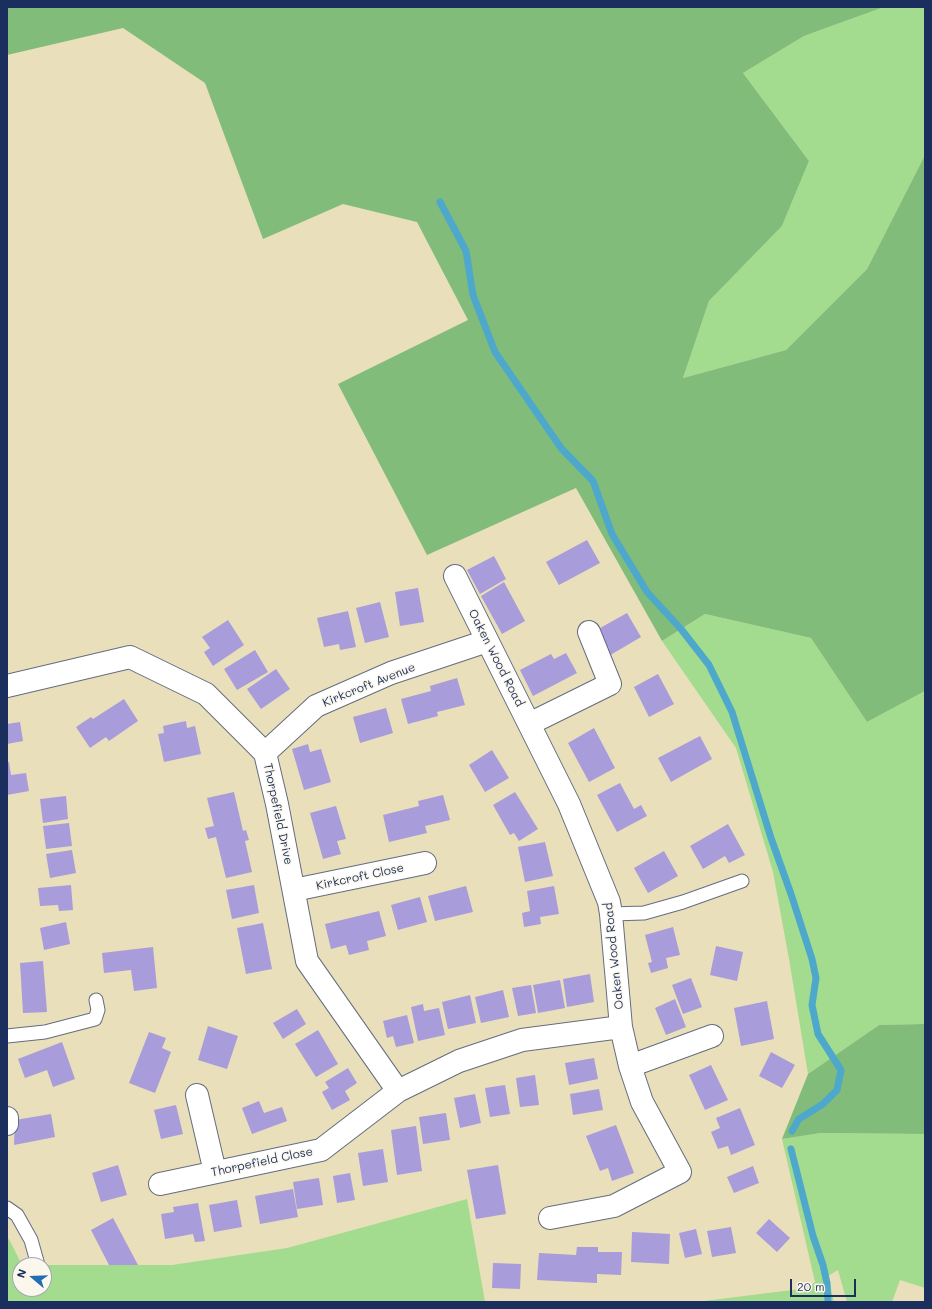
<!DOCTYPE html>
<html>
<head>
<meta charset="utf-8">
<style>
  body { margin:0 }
  #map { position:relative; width:932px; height:1309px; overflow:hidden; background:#e9dfba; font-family:Mali,sans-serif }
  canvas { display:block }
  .frame { position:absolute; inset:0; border:8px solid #1b2f5e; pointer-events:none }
  .north { position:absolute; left:12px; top:1257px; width:40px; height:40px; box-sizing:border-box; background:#fbf7ec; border:1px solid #a1a7b3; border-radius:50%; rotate:289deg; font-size:11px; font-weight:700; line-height:16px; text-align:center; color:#1b2f5e }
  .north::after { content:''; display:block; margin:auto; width:14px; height:18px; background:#1f6fb2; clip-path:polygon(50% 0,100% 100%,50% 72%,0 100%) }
  .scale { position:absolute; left:790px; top:1279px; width:66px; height:18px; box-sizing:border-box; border:2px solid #1b2f5e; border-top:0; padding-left:5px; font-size:12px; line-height:14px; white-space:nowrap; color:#1b2f5e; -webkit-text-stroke:3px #fbf7ec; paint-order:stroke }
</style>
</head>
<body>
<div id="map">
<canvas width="932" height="1309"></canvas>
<div class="frame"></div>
<div class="north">N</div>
<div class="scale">20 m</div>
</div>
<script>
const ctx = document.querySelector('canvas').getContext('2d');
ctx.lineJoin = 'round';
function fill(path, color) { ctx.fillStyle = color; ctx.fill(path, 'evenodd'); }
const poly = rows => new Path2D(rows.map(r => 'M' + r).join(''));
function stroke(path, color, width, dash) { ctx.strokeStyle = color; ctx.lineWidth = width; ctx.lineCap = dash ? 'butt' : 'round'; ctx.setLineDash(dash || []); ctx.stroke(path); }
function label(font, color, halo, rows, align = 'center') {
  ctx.font = font + ' Mali,sans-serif'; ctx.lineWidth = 3; ctx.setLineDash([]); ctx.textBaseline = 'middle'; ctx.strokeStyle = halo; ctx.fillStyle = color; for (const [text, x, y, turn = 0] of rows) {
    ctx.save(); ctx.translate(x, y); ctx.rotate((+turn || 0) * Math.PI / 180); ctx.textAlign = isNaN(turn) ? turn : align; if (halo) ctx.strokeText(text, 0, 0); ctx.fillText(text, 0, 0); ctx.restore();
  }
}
fill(poly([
  [884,7,925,7,925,155,867,269,786,350,683,378,709,301,782,226,809,161,743,73,804,36],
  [705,614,811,638,867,722,925,691,925,1024,879,1025,808,1074,789,959,773,872,736,748,662,641],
  [821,1133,925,1134,925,1288,900,1280,892,1302,847,1302,838,1270,828,1276,834,1302,696,1302,808,1288,815,1282,782,1139],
  [467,1199,485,1302,7,1302,7,1237,10,1241,22,1265,20,1265,20,1289,44,1289,44,1265,172,1265,287,1248]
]), '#a3dc8f');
fill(poly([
  [7,7,884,7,804,36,743,73,809,161,782,226,709,301,683,378,786,350,867,269,925,155,925,691,867,722,811,638,705,614,662,641,576,488,427,555,338,384,468,320,417,222,343,204,263,239,205,83,123,28,7,55],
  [923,1024,925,1024,925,1134,821,1133,782,1139,808,1074,879,1025]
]), '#82bc7a');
stroke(poly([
  [440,202,466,251,473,295,495,352,561,448,593,481,612,534,647,592,681,629,709,665,732,712,771,838,791,894,812,959,816,978,812,1005,818,1034,841,1070,837,1090,823,1104,799,1119,792,1131],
  [791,1149,813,1236,823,1265,827,1283,828,1302]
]), '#4ea8cc', 7);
fill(poly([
  [587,540,600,563,559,585,546,562],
  [494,556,506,579,480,594,467,570],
  [504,582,525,621,502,634,481,596],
  [418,588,424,622,400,626,395,592],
  [380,602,389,637,365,643,356,608],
  [348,611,356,647,340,650,339,644,324,647,317,618],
  [627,613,641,637,607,657,593,632],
  [228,620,244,645,213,666,204,652,210,648,202,637],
  [255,650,268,672,237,690,224,669],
  [566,653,577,673,533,696,520,670,551,654,554,659],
  [276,669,290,689,261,709,247,689],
  [658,674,674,704,649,717,634,687],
  [457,678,465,705,437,712,438,716,408,724,401,699,431,691,430,686],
  [124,699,138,721,109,741,106,737,90,748,76,727,91,717,93,719],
  [386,708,393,733,360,743,353,717],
  [186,721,187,728,195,726,201,754,164,762,158,734,164,733,163,726],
  [20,722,23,741,7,744,7,724],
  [594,728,615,768,589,782,568,743],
  [700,736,712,759,671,782,658,758],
  [308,744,310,752,321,749,331,782,304,790,292,749],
  [492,750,509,778,485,792,469,765],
  [9,762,11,775,26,773,29,791,7,795,7,763],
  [620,783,634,809,641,805,647,816,617,832,597,795],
  [234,792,243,831,246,830,249,840,245,841,252,872,226,878,216,837,208,839,205,828,214,826,207,798],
  [515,792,538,829,519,841,514,833,510,835,493,805],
  [443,795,450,820,425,826,427,833,389,842,383,815,419,806,418,801],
  [66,796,68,819,43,823,40,799],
  [336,806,346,839,337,841,341,854,323,859,310,813],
  [69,823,72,846,46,849,43,826],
  [728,824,745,855,729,863,725,856,703,869,690,846],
  [545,842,553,876,525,882,518,847],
  [72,850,76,873,50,878,46,854],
  [664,851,678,876,648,893,634,868],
  [71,885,73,910,59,911,58,905,40,906,38,888],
  [254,885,259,913,232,919,226,890],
  [466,886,473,912,435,921,428,896],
  [554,886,559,914,540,917,541,924,524,927,522,913,530,911,527,891],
  [420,897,427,922,398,930,391,905],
  [379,911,386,936,367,941,369,950,349,955,346,945,331,949,325,924],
  [66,922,70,944,44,950,40,928],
  [263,923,272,969,246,974,237,928],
  [673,927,680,955,666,958,668,968,651,973,648,963,652,962,645,935],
  [716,946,743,952,737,981,710,975],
  [153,947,157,988,134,991,131,970,104,973,102,953],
  [43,961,47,1012,23,1013,20,963],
  [590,974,594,1002,567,1007,563,979],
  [691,978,702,1007,683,1014,672,985],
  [560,980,565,1008,538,1013,533,985],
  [531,985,536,1013,518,1016,512,988],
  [503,990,509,1017,481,1023,475,997],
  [470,995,476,1023,448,1029,442,1002],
  [675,999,686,1027,666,1035,655,1008],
  [767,1001,774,1039,741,1046,734,1008],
  [423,1004,424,1011,439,1008,445,1035,418,1041,411,1007],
  [297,1009,306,1024,283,1039,273,1023],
  [407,1015,414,1043,396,1047,393,1036,387,1038,383,1021],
  [208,1026,238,1036,227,1069,198,1060],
  [318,1030,338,1064,316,1077,295,1044],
  [149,1032,166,1038,162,1048,171,1052,155,1093,129,1083],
  [62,1042,75,1079,53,1087,47,1070,25,1078,18,1059],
  [771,1052,795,1065,782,1088,759,1076],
  [594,1058,598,1079,569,1085,565,1063],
  [711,1065,728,1100,705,1110,689,1075],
  [348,1068,357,1083,345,1091,350,1100,332,1110,322,1092,329,1088,325,1082],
  [535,1075,539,1105,520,1107,516,1078],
  [505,1085,510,1114,490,1117,485,1088],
  [599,1089,603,1110,573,1115,570,1094],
  [475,1094,481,1123,460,1128,454,1098],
  [259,1101,264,1113,282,1107,287,1121,252,1134,242,1108],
  [176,1105,183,1134,161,1139,154,1110],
  [740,1108,755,1145,731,1155,728,1146,718,1149,711,1132,720,1128,716,1118],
  [446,1113,450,1140,423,1144,419,1117],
  [51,1114,55,1137,14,1145,15,1120],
  [616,1125,634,1173,612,1181,608,1168,600,1171,586,1136],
  [416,1126,422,1171,397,1175,391,1130],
  [383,1149,388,1182,363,1186,358,1153],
  [118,1165,127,1195,101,1202,92,1173],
  [498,1165,506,1214,476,1219,467,1170],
  [753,1166,759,1183,734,1193,727,1177],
  [350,1173,355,1200,337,1203,333,1176],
  [319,1178,323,1205,297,1209,293,1182],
  [293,1189,298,1217,260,1224,255,1196],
  [237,1200,242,1227,214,1232,209,1205],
  [198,1203,205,1241,195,1242,193,1234,165,1239,161,1214,174,1212,173,1207],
  [113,1218,138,1265,109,1265,91,1230],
  [769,1219,790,1238,777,1252,756,1233],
  [731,1227,736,1253,712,1257,707,1231],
  [696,1229,702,1254,685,1258,679,1233],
  [632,1232,670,1234,669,1264,631,1262],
  [577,1247,598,1247,598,1252,622,1252,621,1275,597,1274,597,1283,537,1280,539,1253,576,1255],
  [493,1263,521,1264,520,1289,492,1288]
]), '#a89cda');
const service = poly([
  [611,914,644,913,683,902,742,881],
  [7,1036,45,1032,95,1019,98,1010,96,1000],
  [7,1208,17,1215,31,1240,38,1265]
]);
const minor = poly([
  [455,576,569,804,609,902,611,914,621,1027,630,1066,642,1102,680,1172,614,1206,550,1218],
  [7,686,130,657,206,694,265,753,277,804,307,961,398,1091],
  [529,724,610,684,589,632],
  [265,753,316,706,391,673,487,641],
  [294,890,425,863],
  [630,1066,712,1036],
  [197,1095,215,1172],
  [160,1184,321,1150,398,1091,459,1061,522,1040,621,1027]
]);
const tertiary = poly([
  [7,1118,7,1124]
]);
stroke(service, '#636d7e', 15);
stroke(minor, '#636d7e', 24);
stroke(tertiary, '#636d7e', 24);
stroke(service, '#fff', 13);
stroke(minor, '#fff', 22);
stroke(tertiary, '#fff', 22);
label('12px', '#1b2f5e', '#fbf7ec', [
  ["Oaken Wood Road",496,658,63],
  ["Kirkcroft Avenue",369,685,-22],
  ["Thorpefield Drive",278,814,78],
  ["Kirkcroft Close",360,877,-12],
  ["Oaken Wood Road",614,956,-96],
  ["Thorpefield Close",262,1162,-12]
]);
</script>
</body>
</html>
